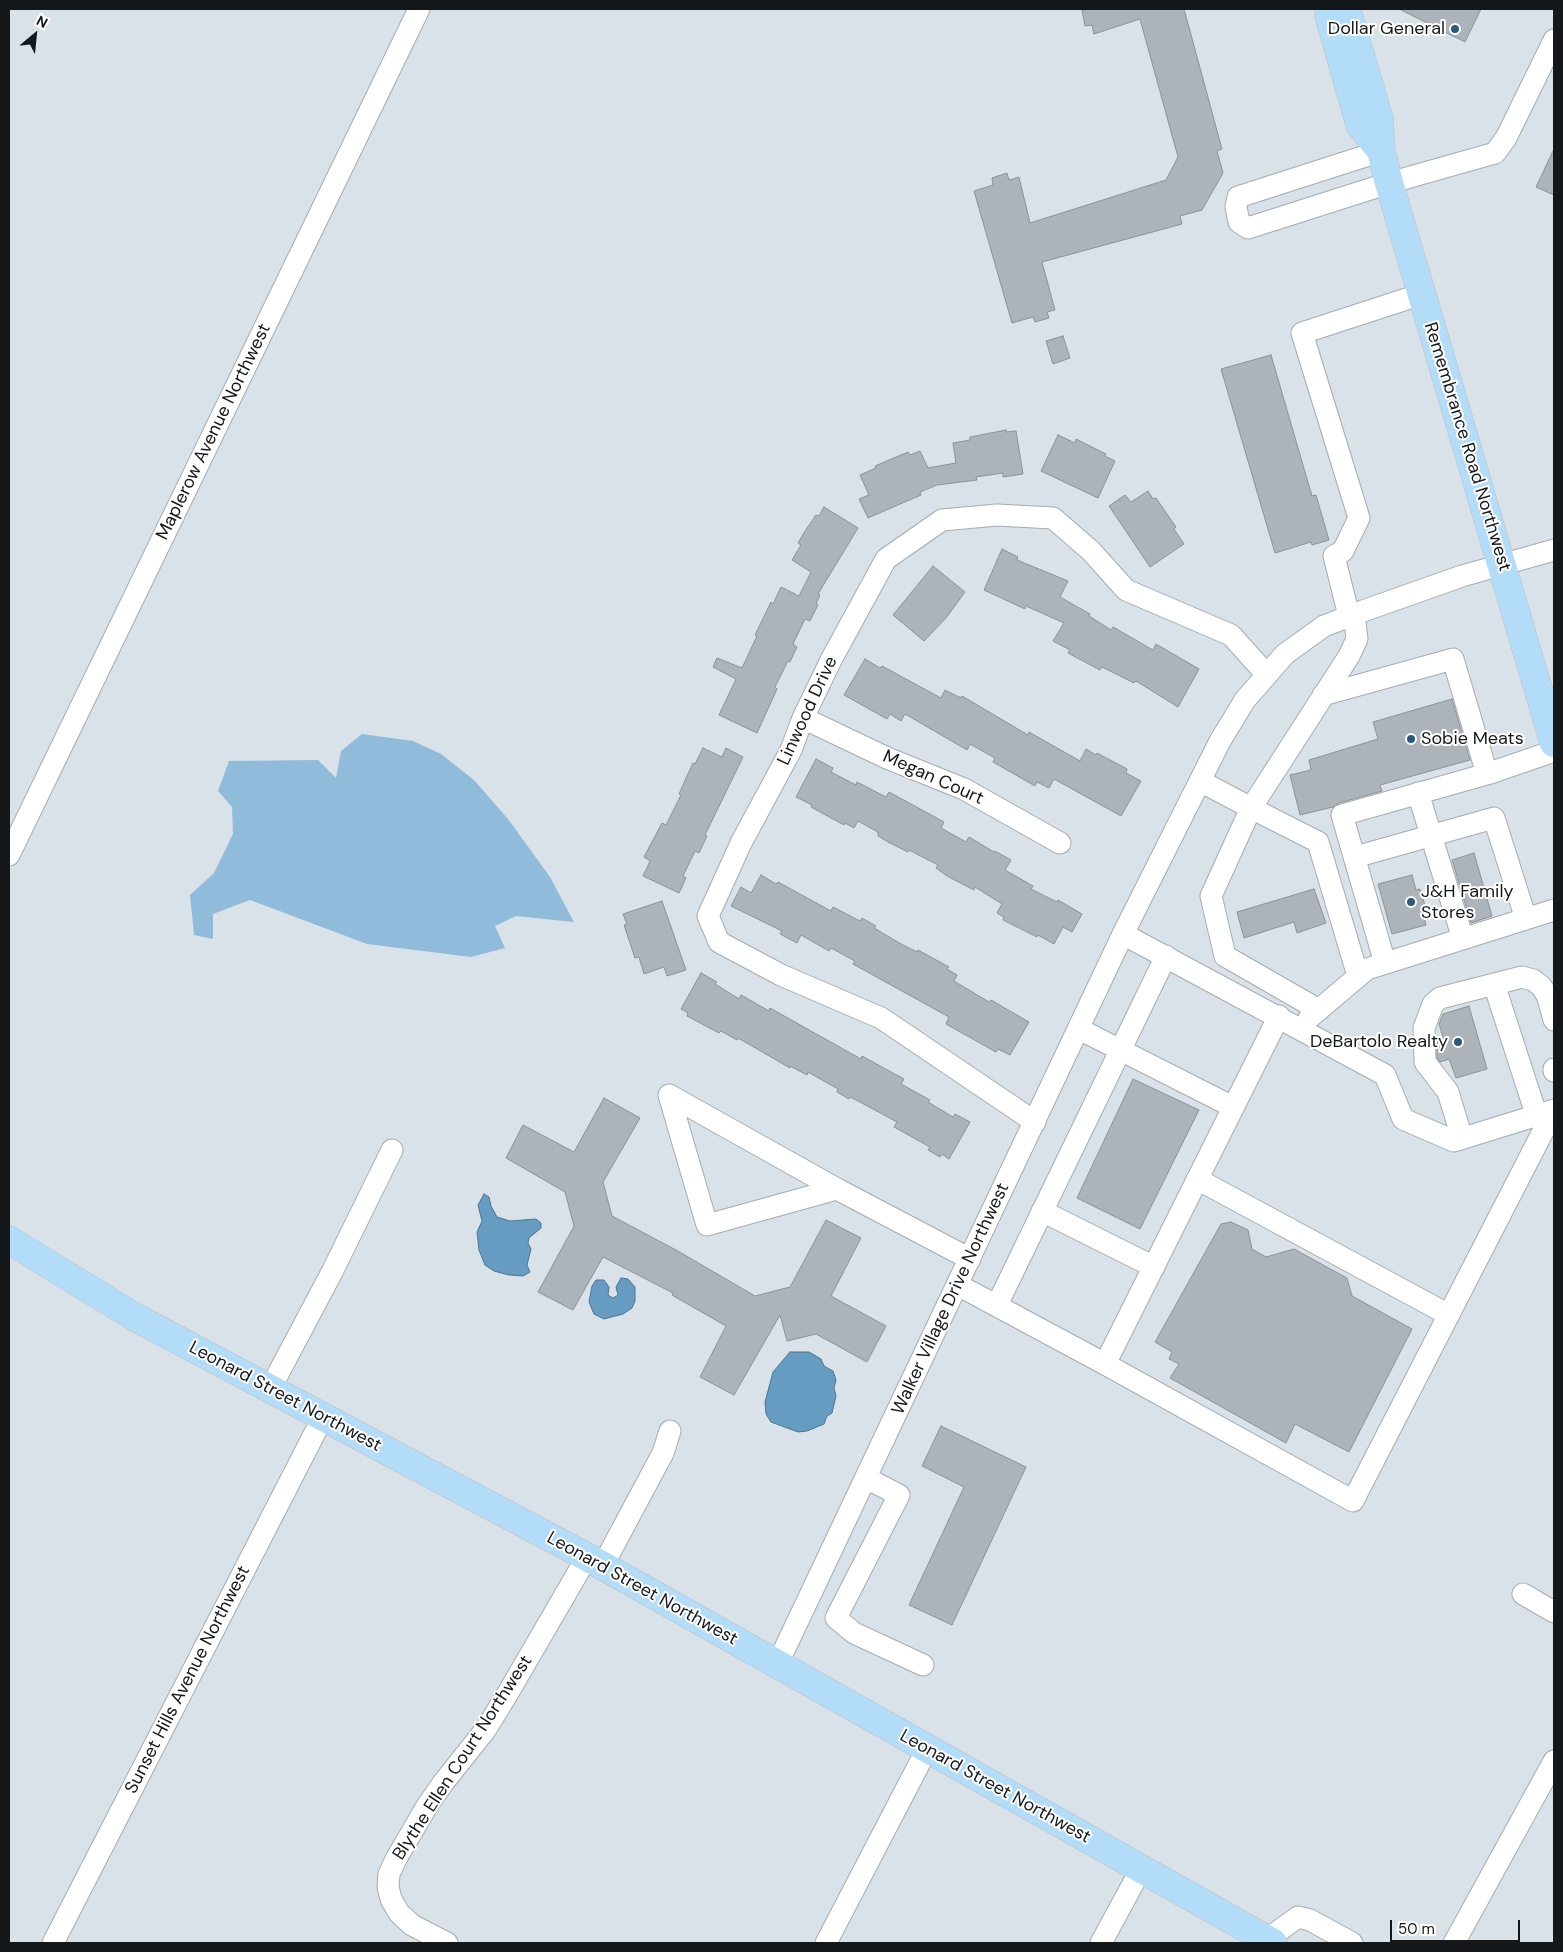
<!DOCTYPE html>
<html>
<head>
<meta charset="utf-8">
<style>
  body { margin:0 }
  #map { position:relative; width:1563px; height:1952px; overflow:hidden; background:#d9e2e8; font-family:"DM Sans",sans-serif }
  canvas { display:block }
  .frame { position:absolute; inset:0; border:10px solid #15181a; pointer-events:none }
  .north { position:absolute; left:10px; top:10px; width:50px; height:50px; -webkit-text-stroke:4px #fff; paint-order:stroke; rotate:28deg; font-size:14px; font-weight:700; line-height:20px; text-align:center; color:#15181a }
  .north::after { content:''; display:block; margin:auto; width:18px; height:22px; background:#15181a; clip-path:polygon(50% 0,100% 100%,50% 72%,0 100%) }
  .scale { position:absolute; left:1390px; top:1920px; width:130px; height:22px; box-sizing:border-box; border:2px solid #15181a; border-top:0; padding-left:6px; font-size:15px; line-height:18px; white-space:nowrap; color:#15181a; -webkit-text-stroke:4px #fff; paint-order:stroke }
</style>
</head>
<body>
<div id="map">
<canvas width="1563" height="1952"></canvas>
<div class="frame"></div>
<div class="north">N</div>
<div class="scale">50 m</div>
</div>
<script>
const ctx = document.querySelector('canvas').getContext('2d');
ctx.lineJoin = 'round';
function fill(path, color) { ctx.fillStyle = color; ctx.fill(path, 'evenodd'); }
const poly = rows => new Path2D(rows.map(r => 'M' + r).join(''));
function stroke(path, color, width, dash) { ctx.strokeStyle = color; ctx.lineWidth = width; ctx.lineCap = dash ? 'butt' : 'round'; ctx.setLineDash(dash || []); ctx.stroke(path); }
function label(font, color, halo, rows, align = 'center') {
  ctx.font = font + ' "DM Sans",sans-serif'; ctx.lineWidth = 4; ctx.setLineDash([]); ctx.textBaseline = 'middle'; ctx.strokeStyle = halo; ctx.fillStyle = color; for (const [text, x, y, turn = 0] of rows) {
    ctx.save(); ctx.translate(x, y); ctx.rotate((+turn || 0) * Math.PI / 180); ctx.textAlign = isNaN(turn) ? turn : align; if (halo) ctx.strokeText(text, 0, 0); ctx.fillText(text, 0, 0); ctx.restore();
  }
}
fill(poly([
  [362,734,413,741,441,754,474,780,508,819,550,877,574,922,516,916,495,926,505,948,471,957,367,944,250,900,213,914,213,939,194,935,190,895,214,873,233,834,232,807,218,791,229,761,318,760,336,778,341,751]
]), '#90bbdb');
const water = poly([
  [484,1194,489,1197,491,1206,497,1217,510,1221,536,1219,541,1223,541,1228,529,1238,528,1243,531,1249,527,1265,530,1272,523,1276,509,1275,494,1271,485,1265,479,1250,477,1232,482,1221,478,1205,484,1194],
  [621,1278,628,1279,635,1287,635,1301,632,1308,623,1314,604,1319,594,1314,589,1302,592,1286,596,1280,604,1280,609,1287,608,1295,613,1298,618,1295,616,1287,621,1278],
  [790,1352,809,1352,821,1359,824,1366,833,1371,836,1380,834,1388,836,1396,832,1413,827,1416,824,1424,807,1431,798,1432,771,1422,766,1414,765,1402,773,1372,790,1352]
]);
fill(water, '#669cc2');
stroke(water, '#4e7490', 1);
const building = poly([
  [1091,9,1184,9,1222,149,1217,151,1223,173,1202,210,1180,216,1182,224,1042,262,1055,310,1047,312,1049,318,1035,322,1033,317,1012,323,974,191,993,185,992,178,1007,173,1009,180,1019,177,1030,223,1166,180,1178,157,1140,19,1094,34,1092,25,1085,26,1082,10,1091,9],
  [1399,9,1481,9,1465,42,1399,9],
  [1554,149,1554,195,1536,187,1554,149],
  [1063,336,1070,358,1053,364,1046,341,1063,336],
  [1271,355,1312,496,1316,495,1329,540,1312,545,1311,542,1275,553,1221,369,1271,355],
  [1006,430,1006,432,1016,431,1023,474,1003,477,1003,473,976,477,977,480,937,485,920,492,921,495,868,518,859,499,869,495,860,475,876,468,875,466,908,452,910,455,920,451,928,468,956,463,953,443,970,440,970,437,1006,430],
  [1058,435,1075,443,1076,439,1106,454,1105,456,1115,461,1098,498,1041,471,1058,435],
  [1148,491,1153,499,1156,498,1176,527,1174,529,1184,544,1150,567,1109,506,1125,495,1131,502,1148,491],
  [824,507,858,528,818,594,820,595,816,604,818,605,810,621,805,619,793,644,797,647,790,662,788,661,775,687,777,689,757,733,719,715,736,679,713,667,717,658,742,668,757,636,755,635,771,602,773,604,781,587,799,596,811,572,792,560,801,545,798,543,805,531,816,515,819,516,824,507],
  [1002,549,1018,557,1017,560,1068,581,1060,597,1090,614,1089,616,1111,630,1113,627,1153,650,1156,644,1199,669,1178,707,1136,681,1134,683,1102,667,1100,670,1068,653,1070,650,1053,641,1064,623,1026,606,1025,609,984,590,1002,549],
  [933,566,965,592,946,618,924,641,893,615,933,566],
  [865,659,880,668,882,666,941,698,945,690,961,698,962,696,1028,735,1029,732,1080,761,1086,749,1096,755,1097,753,1127,769,1126,773,1141,781,1121,816,1054,779,1049,788,1037,782,1035,786,993,762,995,758,970,744,967,750,905,714,901,721,890,714,887,719,844,695,865,659],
  [1452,699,1470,760,1380,785,1382,791,1339,803,1333,807,1300,815,1290,775,1311,770,1309,760,1378,739,1373,722,1452,699],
  [703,748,722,757,726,748,743,757,705,835,707,836,699,853,695,851,683,876,686,878,679,893,643,876,650,861,644,857,662,823,666,825,681,795,679,794,687,776,693,763,695,764,703,748],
  [816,759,833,768,831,772,856,785,857,782,886,797,889,792,944,822,941,828,966,842,969,837,994,852,995,851,1011,860,1005,870,1033,886,1031,889,1057,902,1058,900,1082,914,1072,932,1063,927,1054,944,1038,935,1037,937,1003,920,1004,917,997,913,1002,904,975,887,974,890,947,876,936,868,938,865,909,850,908,852,888,842,878,836,878,832,858,821,854,828,845,823,844,825,811,807,812,805,796,797,816,759],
  [1474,853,1492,916,1471,923,1452,860,1474,853],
  [761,875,776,884,778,882,831,911,833,907,860,921,862,918,876,926,874,928,901,944,917,952,918,950,949,967,947,969,957,975,954,981,989,1002,991,1000,1029,1022,1010,1055,998,1049,996,1052,946,1024,949,1017,853,964,855,961,831,948,829,951,801,935,797,943,780,934,782,931,731,906,741,887,751,893,761,875],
  [1412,875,1416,890,1420,889,1426,909,1422,910,1426,925,1392,934,1378,884,1412,875],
  [1314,889,1326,923,1297,933,1294,922,1244,938,1237,912,1314,889],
  [662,901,686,970,667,976,664,967,644,974,639,957,635,958,624,925,627,924,623,914,662,901],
  [701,973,717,982,715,984,739,999,741,995,769,1011,770,1008,861,1059,862,1056,904,1079,901,1084,930,1100,928,1102,953,1117,955,1114,970,1122,949,1159,942,1154,940,1157,928,1150,930,1147,894,1127,897,1122,858,1101,850,1097,849,1099,837,1092,838,1089,808,1072,807,1075,790,1066,790,1068,738,1038,737,1040,721,1031,719,1033,687,1016,688,1013,681,1009,701,973],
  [1469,1006,1487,1069,1456,1078,1449,1059,1440,1062,1437,1058,1437,1042,1444,1040,1439,1024,1443,1014,1469,1006],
  [1133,1079,1199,1110,1140,1229,1077,1198,1133,1079],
  [604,1098,640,1118,603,1182,612,1216,676,1250,755,1296,790,1287,826,1220,861,1238,831,1296,886,1326,867,1362,816,1334,787,1341,780,1315,734,1395,700,1377,726,1326,672,1295,673,1293,603,1257,573,1310,538,1292,574,1226,565,1192,506,1158,523,1125,574,1152,604,1098],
  [1231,1222,1248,1230,1252,1249,1266,1257,1294,1249,1347,1278,1352,1296,1412,1329,1349,1452,1295,1424,1286,1443,1170,1378,1179,1364,1169,1359,1172,1352,1155,1342,1221,1224,1231,1222],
  [941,1426,1026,1467,952,1625,909,1605,964,1487,922,1466,941,1426]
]);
fill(building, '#acb4ba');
stroke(building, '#8a9297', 1);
const minor = poly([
  [1381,151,1238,197,1236,207,1239,222,1248,228,1389,183,1495,153,1506,138,1554,40],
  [1349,616,1334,556,1343,551,1359,518,1302,333,1422,294],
  [1323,695,1453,659,1487,774,1554,751],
  [803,718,887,758,964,789,1060,843],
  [1200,781,1251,808,1349,656,1357,639,1354,614],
  [1418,793,1463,939],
  [9,855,419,9],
  [1355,857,1494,818,1526,919],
  [1123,934,1385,1075,1403,1119,1454,1141,1554,1110],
  [1385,963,1342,815,1487,774],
  [1494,984,1537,1117],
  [1319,1010,1225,956,1211,896,1251,808,1318,842,1358,976],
  [1309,1018,1367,969,1554,910],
  [1079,1029,1233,1107],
  [1554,1069,1554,1071],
  [669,1095,837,1189,970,1259],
  [669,1095,707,1225,837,1189],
  [1035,1122,881,1018,781,975,719,942,708,916,741,843,791,750,803,718,831,660,886,559,942,520,997,515,1053,518,1091,551,1126,590,1231,635,1267,675],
  [1462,1138,1448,1092,1425,1062,1424,1028,1433,1004,1440,998,1522,977,1533,980,1541,986,1547,995,1554,1020],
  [1197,1179,1449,1315],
  [1042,1211,1154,1267],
  [958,1285,1105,1364,1353,1501,1554,1110],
  [997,1305,1166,956],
  [1105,1364,1279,1016],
  [270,1389,332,1272,392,1150],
  [866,1478,899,1495,836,1618,854,1633,923,1665],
  [602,1567,663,1453,670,1431],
  [1523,1594,1554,1612],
  [777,1665,1123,934,1220,741,1245,700,1285,654,1324,626,1363,611,1462,576,1554,550],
  [1266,1940,1298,1917,1310,1920,1352,1943],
  [53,1943,323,1417],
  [447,1943,412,1925,399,1913,391,1899,388,1887,389,1874,396,1859,427,1806,443,1783,486,1729,508,1693,587,1557],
  [826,1943,927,1749],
  [1101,1943,1141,1869],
  [1454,1943,1554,1761]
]);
const major = poly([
  [1329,9,1329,16,1360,125,1381,151],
  [1345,9,1350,20,1379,119,1381,151,1389,183,1554,743],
  [9,1240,133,1316,587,1557,1273,1943]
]);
stroke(minor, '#a4acb2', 23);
stroke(major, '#bdbebf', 29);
stroke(minor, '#fff', 21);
stroke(major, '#b3dcf9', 28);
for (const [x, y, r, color] of [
  [1455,29,5,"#2c5a79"],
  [1411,739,5,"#2c5a79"],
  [1411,902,5,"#2c5a79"],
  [1458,1042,5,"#2c5a79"]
]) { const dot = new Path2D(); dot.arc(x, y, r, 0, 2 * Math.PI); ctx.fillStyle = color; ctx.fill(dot); stroke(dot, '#fff', 2); }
label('18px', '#15181a', '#fff', [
  ["Dollar General",1445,29],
  ["Sobie Meats",1421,739,"left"],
  ["J&H Family",1421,892,"left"],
  ["Stores",1421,913,"left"],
  ["DeBartolo Realty",1448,1042]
], 'right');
label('18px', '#15181a', '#fff', [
  ["Maplerow Avenue Northwest",214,432,-64],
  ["Remembrance Road Northwest",1467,447,73],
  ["Linwood Drive",808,711,-65],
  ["Megan Court",933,778,24],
  ["Walker Village Drive Northwest",951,1299,-65],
  ["Leonard Street Northwest",285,1397,28],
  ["Leonard Street Northwest",642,1589,29],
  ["Sunset Hills Avenue Northwest",188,1680,-63],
  ["Blythe Ellen Court Northwest",463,1758,-57],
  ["Leonard Street Northwest",995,1787,29]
]);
</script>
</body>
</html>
